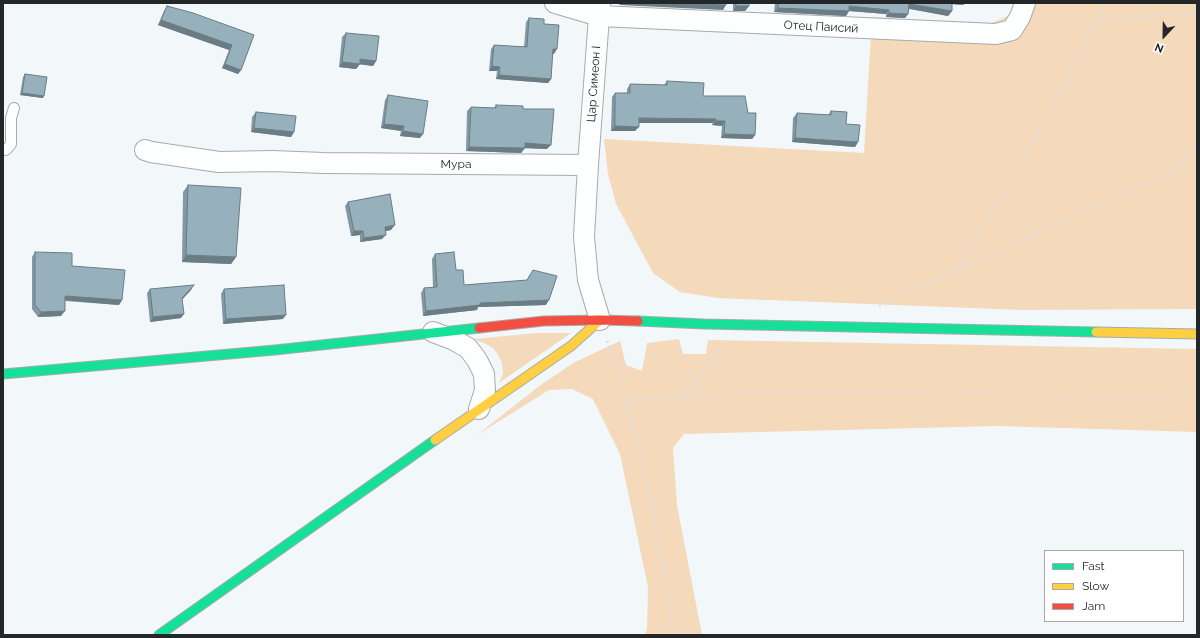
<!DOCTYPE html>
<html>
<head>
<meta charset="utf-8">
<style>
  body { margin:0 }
  #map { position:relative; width:1200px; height:638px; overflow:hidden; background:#f2f7fa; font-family:Raleway,sans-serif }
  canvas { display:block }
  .frame { position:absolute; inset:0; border:4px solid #232729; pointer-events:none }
  .legend { position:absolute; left:1044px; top:550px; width:140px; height:72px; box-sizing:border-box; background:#fff; border:1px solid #a7a9a9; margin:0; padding:5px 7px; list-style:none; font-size:12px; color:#232729 }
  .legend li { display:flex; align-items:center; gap:8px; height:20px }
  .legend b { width:20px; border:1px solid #a7a9a9 }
  .north { position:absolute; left:1144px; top:16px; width:40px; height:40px; -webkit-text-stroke:3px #fff; paint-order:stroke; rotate:202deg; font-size:11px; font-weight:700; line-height:16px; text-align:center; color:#232729 }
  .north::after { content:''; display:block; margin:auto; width:14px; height:18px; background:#232729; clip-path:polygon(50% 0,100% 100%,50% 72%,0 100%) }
</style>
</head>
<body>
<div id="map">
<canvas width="1200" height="638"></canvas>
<div class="frame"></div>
<ul class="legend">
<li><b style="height:5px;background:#16e098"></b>Fast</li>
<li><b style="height:5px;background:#ffcf43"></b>Slow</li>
<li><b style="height:5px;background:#f24e42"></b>Jam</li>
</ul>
<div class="north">N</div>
</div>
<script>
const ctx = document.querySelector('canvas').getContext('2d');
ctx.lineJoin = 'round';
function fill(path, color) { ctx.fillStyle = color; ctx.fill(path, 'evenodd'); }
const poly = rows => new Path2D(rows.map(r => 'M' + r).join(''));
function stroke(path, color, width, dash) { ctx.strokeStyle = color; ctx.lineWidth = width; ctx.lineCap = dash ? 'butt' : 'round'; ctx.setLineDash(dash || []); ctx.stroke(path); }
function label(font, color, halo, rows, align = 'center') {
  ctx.font = font + ' Raleway,sans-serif'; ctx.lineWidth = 3; ctx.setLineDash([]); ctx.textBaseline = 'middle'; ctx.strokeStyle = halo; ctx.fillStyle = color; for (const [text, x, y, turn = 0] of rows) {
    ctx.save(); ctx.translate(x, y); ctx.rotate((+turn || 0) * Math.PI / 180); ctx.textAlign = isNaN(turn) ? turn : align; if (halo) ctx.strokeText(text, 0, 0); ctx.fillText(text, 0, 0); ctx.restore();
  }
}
fill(poly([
  [1015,3,1197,3,1197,309,1022,310,718,298,680,292,653,273,616,204,608,174,604,139,864,153,872,17,987,25,1008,16],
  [537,333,571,333,499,383,503,373,502,363,498,355,493,348,486,344,473,339],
  [679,339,683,354,706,354,708,340,1197,349,1197,432,997,426,684,434,673,448,677,505,702,635,645,635,647,628,648,587,620,454,593,399,572,389,549,390,477,435,538,387,573,363,620,341,626,365,642,371,647,343]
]), '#f5d9bb');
const lane = poly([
  [3,150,6,150,11,144,11,118,14,108]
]);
const street = poly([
  [555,3,599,16,996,34,1012,30,1020,17,1025,3],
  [145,150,151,152,219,162,272,161,324,163,588,165],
  [600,320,588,280,584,237,588,165,600,3],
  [433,332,454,340,468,348,477,360,484,374,485,390,479,409]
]);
const fast = poly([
  [638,321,704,324,1096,332],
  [3,374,275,350,479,328],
  [159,635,435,440]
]);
const slow = poly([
  [1096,332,1197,334],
  [435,440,571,346,600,320]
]);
const jam = poly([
  [479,328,544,321,600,320,638,321]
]);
stroke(lane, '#a7abad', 12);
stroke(street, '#a7abad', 22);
stroke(fast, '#a7abad', 11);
stroke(slow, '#a7abad', 11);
stroke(jam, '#a7abad', 11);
stroke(poly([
  [1095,23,1179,13,1197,12],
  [958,268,1053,107,1105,3],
  [879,306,958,269,1164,175,1197,149],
  [607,341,621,379,647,482,668,595,673,635],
  [684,395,708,367,722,345],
  [626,401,684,395,799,393,1197,395]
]), '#dedfe0', 2.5, [2, 3]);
stroke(lane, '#fdfefe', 10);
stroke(street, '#fdfefe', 20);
stroke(fast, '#16e098', 9);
stroke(slow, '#ffcf43', 9);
stroke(jam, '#f24e42', 9);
fill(poly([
  [733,3,749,3,749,6,745,11,733,11],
  [775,3,965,3,963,5,952,4,952,11,948,16,909,9,908,14,905,18,886,17,886,14,849,11,846,16,774,12],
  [167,6,254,35,241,70,238,74,222,68,229,50,158,25,164,11],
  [529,18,544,24,554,54,553,53,551,79,548,83,496,79,497,71,489,71,491,49,494,45,524,47,526,22],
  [346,33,376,61,373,66,360,64,356,69,339,67,342,37],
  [25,74,43,98,20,95,23,77],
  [667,81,703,96,748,113,755,135,752,139,721,138,722,126,712,125,713,123,639,123,635,131,611,131,612,97,615,93,627,93,627,89,630,84,664,85],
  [388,95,420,138,400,136,401,131,381,128,385,100],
  [496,105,523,109,547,149,525,148,521,153,466,151,467,111,471,107,494,108],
  [831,111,846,124,858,142,855,147,792,142,793,118,797,113,828,115],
  [256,112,294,132,291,137,251,132,252,117],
  [188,185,236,257,231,264,182,262,183,192],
  [348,202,391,230,385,231,382,239,360,242,360,235,351,236,345,206],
  [35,252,72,266,122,300,119,305,65,301,61,316,38,317,32,309,32,257],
  [435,254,456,270,464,285,527,280,533,270,546,305,478,307,477,310,423,316,421,293,424,288,433,287,432,259],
  [150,289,191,290,182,299,181,318,150,322,147,293],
  [224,289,283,319,223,324,221,294]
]), '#8298a2');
fill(poly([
  [621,3,672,3,726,5,723,10,619,5],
  [950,3,965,3,963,5,950,4],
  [909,4,952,11,948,16,906,8],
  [736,6,749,6,745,11,733,11],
  [849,6,889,10,886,14,849,11,846,16,774,12,778,8],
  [889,13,908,14,905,18,886,17],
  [161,20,232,45,229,50,158,25],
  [553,49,557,49,554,54,550,53],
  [360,59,376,61,373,66,357,64],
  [342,62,360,64,356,69,339,67],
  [225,64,241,70,238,74,222,68],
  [492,66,500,67,497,71,489,71],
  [499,75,551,79,548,83,496,79],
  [22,93,44,96,43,98,20,95],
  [639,118,716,119,713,123,635,123],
  [716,121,725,121,722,126,712,125],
  [384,124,404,126,401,131,381,128],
  [615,126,639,127,635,131,611,131],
  [254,128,294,132,291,137,251,132],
  [403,131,423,134,420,138,400,136],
  [724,134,755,135,752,139,721,138],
  [795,138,858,142,855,147,792,142],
  [525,143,551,145,547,149,522,148],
  [469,147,525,148,521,153,466,151],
  [395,225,391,230,382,232,385,227],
  [354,231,363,231,360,235,351,236],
  [386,235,382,239,360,242,364,238],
  [186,255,236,257,231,264,182,262],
  [194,285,191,290,179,303,182,298],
  [65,296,122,300,119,305,62,300],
  [549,300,546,305,478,307,477,310,423,316,426,311,480,303],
  [65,311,61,316,38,317,41,312],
  [184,314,181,318,150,322,153,317],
  [286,315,283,319,223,324,226,319]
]), '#6a7c84');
const building = poly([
  [672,3,726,3,726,5,672,3],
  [736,3,749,3,749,6,736,6,736,3],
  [778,3,952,3,952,11,909,4,908,14,889,13,889,10,849,6,849,11,778,8,778,3],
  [167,6,193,13,254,35,241,70,225,64,232,45,161,20,167,6],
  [529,18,544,19,544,24,559,25,557,49,553,49,551,79,499,75,500,67,492,66,494,45,527,47,529,18],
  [346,33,379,36,376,61,360,59,360,64,342,62,346,33],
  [25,74,47,77,44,96,22,93,25,74],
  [667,81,704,83,703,96,745,96,748,113,756,113,755,135,724,134,725,121,716,121,716,119,639,118,639,127,615,126,615,93,630,93,630,84,667,85,667,81],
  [388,95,428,101,423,134,403,131,404,126,384,124,388,95],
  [496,105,523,106,523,109,554,109,551,145,525,143,525,148,469,147,471,107,496,108,496,105],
  [831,111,847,112,846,124,860,125,858,142,795,138,797,113,831,115,831,111],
  [256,112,296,116,294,132,254,128,256,112],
  [188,185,241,188,236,257,186,255,188,185],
  [390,194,395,225,385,227,386,235,364,238,363,231,354,231,348,202,390,194],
  [35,252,72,253,72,266,125,270,122,300,65,296,65,311,41,312,35,305,35,252],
  [454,252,456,270,463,270,464,285,527,280,533,270,557,276,549,300,480,303,480,305,426,311,424,288,437,287,435,254,454,252],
  [194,285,182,298,184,314,153,317,150,289,194,285],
  [284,285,286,315,226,319,224,289,284,285]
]);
fill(building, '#97b1bc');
stroke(building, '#6a7c84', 1);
label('12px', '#232729', '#fff', [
  ["Отец Паисий",821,27,3],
  ["Цар Симеон I",594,84,-86],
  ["Мура",456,164]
]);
</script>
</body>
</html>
